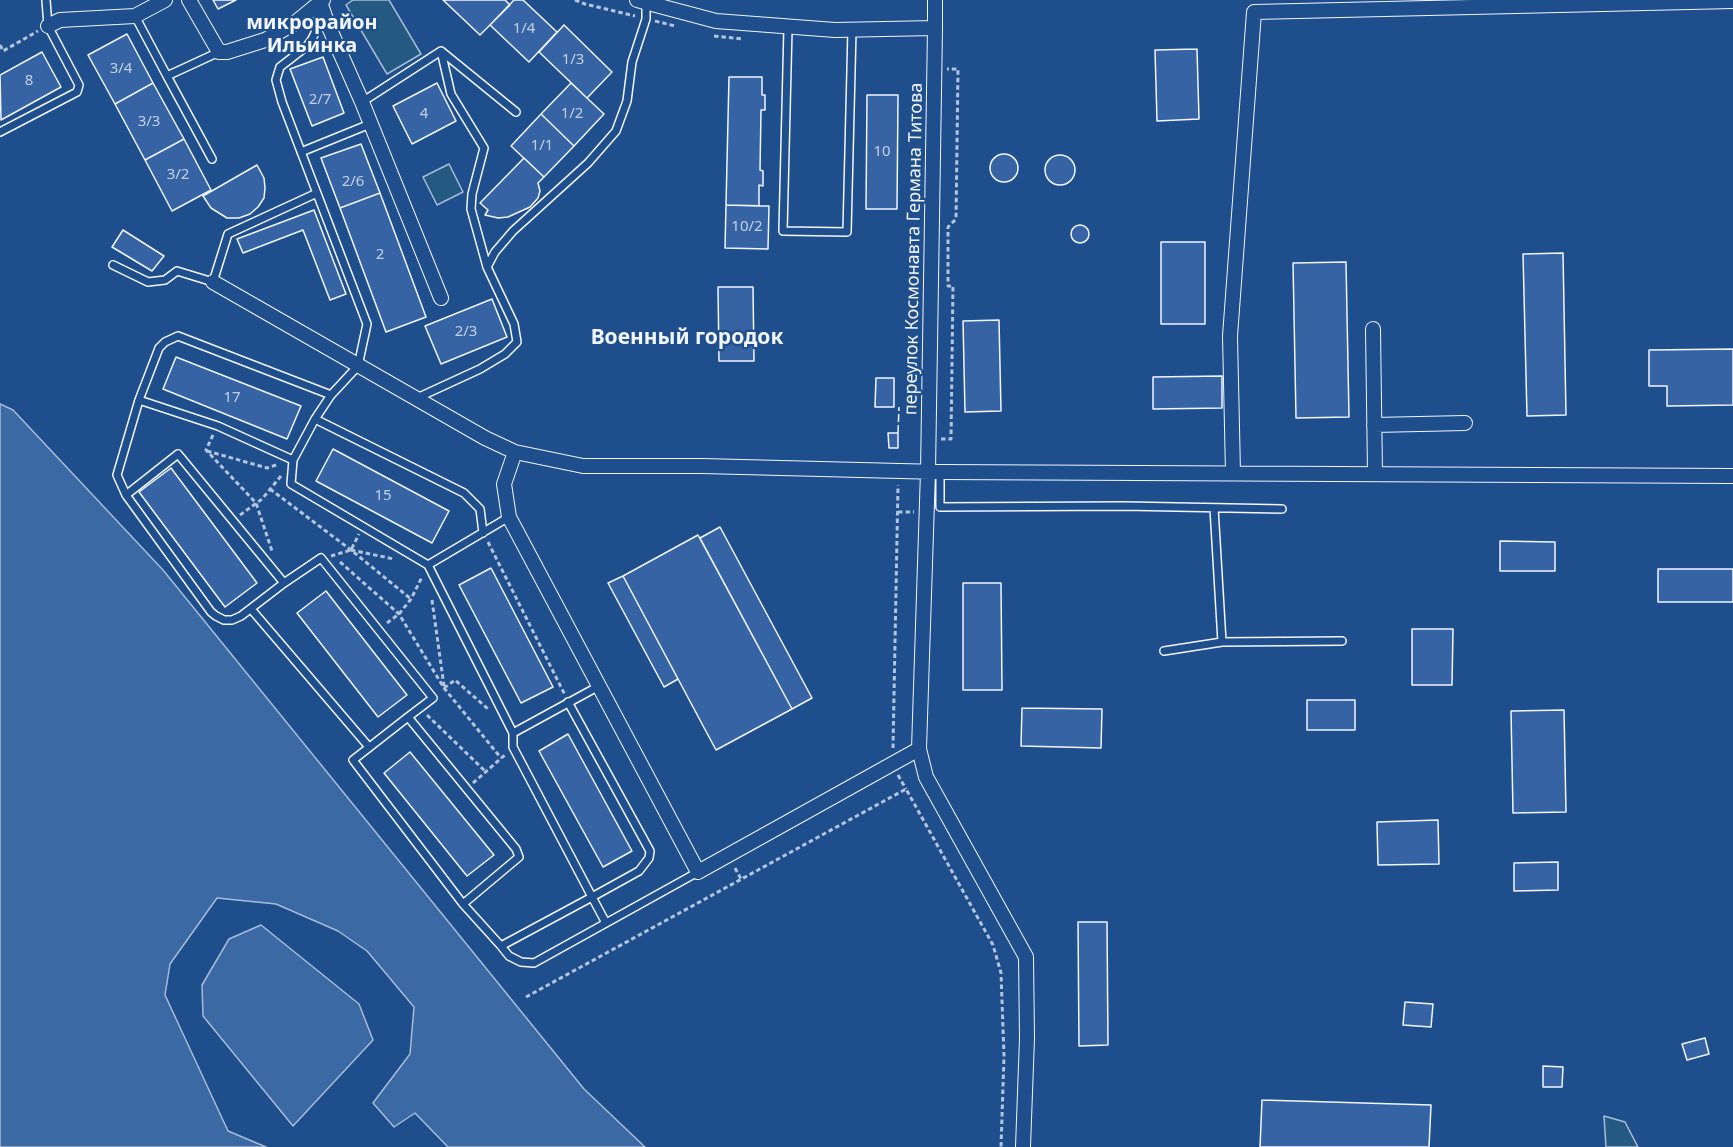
<!DOCTYPE html>
<html>
<head>
<meta charset="utf-8">
<style>
  body { margin:0 }
  canvas { display:block; background:#1f4e8c }
</style>
</head>
<body>
<canvas width="1733" height="1147"></canvas>
<script>
const ctx = document.querySelector('canvas').getContext('2d');
ctx.lineJoin = 'round';
function fill(path, color) { ctx.fillStyle = color; ctx.fill(path, 'evenodd'); }
const poly = rows => new Path2D(rows.map(r => 'M' + r).join(''));
function stroke(path, color, width, dash) { ctx.strokeStyle = color; ctx.lineWidth = width; ctx.lineCap = dash ? 'butt' : 'round'; ctx.setLineDash(dash || []); ctx.stroke(path); }
function label(font, color, halo, rows, align = 'center') {
  ctx.font = font + ' "Noto Sans",sans-serif'; ctx.lineWidth = 4.5; ctx.setLineDash([]); ctx.textBaseline = 'middle'; ctx.strokeStyle = halo; ctx.fillStyle = color; for (const [text, x, y, turn = 0] of rows) {
    ctx.save(); ctx.translate(x, y); ctx.rotate((+turn || 0) * Math.PI / 180); ctx.textAlign = isNaN(turn) ? turn : align; if (halo) ctx.strokeText(text, 0, 0); ctx.fillText(text, 0, 0); ctx.restore();
  }
}
const green = poly([
  [353,0,389,0,421,54,387,74,346,5,353,0],
  [449,164,463,192,437,205,423,177,449,164],
  [1604,1116,1625,1122,1638,1147,1606,1147,1604,1116]
]);
fill(green, '#245a82');
stroke(green, '#a8bbd7', 1.5);
const water = poly([
  [0,404,13,410,163,570,584,1089,645,1147,448,1147,415,1113,394,1127,373,1103,410,1054,414,1007,367,951,338,931,276,904,217,898,170,964,165,995,228,1131,266,1147,0,1147,0,404],
  [261,925,359,1004,373,1040,293,1126,203,1016,202,985,229,939,261,925]
]);
fill(water, '#3b69a3');
stroke(water, '#a8bbd7', 1.5);
const building = poly([
  [213,0,236,0,218,9,213,0],
  [443,0,505,0,510,5,480,35,443,0],
  [514,0,523,0,557,32,529,62,490,25,514,0],
  [564,25,612,72,587,98,539,52,564,25],
  [127,34,153,83,115,104,88,55,127,34],
  [1197,49,1199,119,1157,121,1155,50,1197,49],
  [42,52,61,87,1,120,0,75,42,52],
  [323,57,344,113,312,126,290,69,323,57],
  [729,77,762,77,762,95,765,95,765,110,761,110,760,170,763,171,763,186,759,185,759,206,726,205,729,77],
  [153,83,184,139,145,160,115,104,153,83],
  [437,83,456,121,412,144,393,106,437,83],
  [571,83,604,114,574,146,541,114,571,83],
  [867,95,898,95,897,209,866,209,867,95],
  [541,114,574,146,544,177,511,146,541,114],
  [184,139,211,190,172,211,145,160,184,139],
  [361,144,380,193,340,208,321,158,361,144],
  '990 168a14 14 0 1 1 28 0a14 14 0 1 1-28 0Z',
  '1045 170a15 15 0 1 1 30 0a15 15 0 1 1-30 0Z',
  [524,158,544,177,538,183,540,191,538,198,530,207,508,217,498,218,485,215,488,210,480,203,524,158],
  [257,165,264,178,265,188,264,198,258,207,250,214,239,218,227,218,211,208,203,196,257,165],
  [380,193,426,317,386,332,340,208,380,193],
  [726,205,769,206,768,249,725,248,726,205],
  [314,210,346,294,330,300,303,230,243,253,237,239,314,210],
  '1071 234a9 9 0 1 1 18 0a9 9 0 1 1-18 0Z',
  [123,230,164,256,152,271,112,247,123,230],
  [1161,242,1205,242,1205,324,1161,324,1161,242],
  [1563,253,1566,415,1527,416,1523,254,1563,253],
  [1346,262,1349,417,1296,418,1293,263,1346,262],
  [718,287,753,287,754,361,719,361,718,287],
  [492,299,507,337,441,364,425,326,492,299],
  [999,320,1001,411,965,412,963,321,999,320],
  [1733,349,1733,405,1667,406,1667,386,1649,386,1649,350,1733,349],
  [176,357,301,406,287,439,163,389,176,357],
  [1222,376,1222,408,1153,409,1153,377,1222,376],
  [876,378,894,378,894,407,875,407,876,378],
  [888,433,898,433,898,448,889,448,888,433],
  [333,449,449,511,432,543,316,481,333,449],
  [171,468,257,583,225,607,139,492,171,468],
  [720,527,812,698,792,709,700,538,720,527],
  [698,535,792,709,716,750,623,576,698,535],
  [1500,541,1555,542,1555,571,1500,571,1500,541],
  [491,568,553,687,521,703,459,585,491,568],
  [1658,569,1733,569,1733,602,1658,602,1658,569],
  [623,576,678,679,664,687,608,583,623,576],
  [963,583,1001,583,1002,690,963,690,963,583],
  [326,591,407,695,378,717,297,613,326,591],
  [1412,629,1453,629,1452,685,1412,685,1412,629],
  [1307,700,1355,700,1355,730,1307,730,1307,700],
  [1022,708,1102,709,1101,748,1021,746,1022,708],
  [1564,710,1566,812,1513,813,1511,711,1564,710],
  [568,734,632,851,603,867,539,751,568,734],
  [410,752,494,855,467,876,384,773,410,752],
  [1438,820,1439,864,1378,865,1377,822,1438,820],
  [1558,862,1558,890,1514,891,1514,863,1558,862],
  [1078,922,1107,922,1108,1045,1079,1046,1078,922],
  [1405,1002,1433,1004,1431,1027,1403,1025,1405,1002],
  [1705,1038,1709,1054,1687,1060,1682,1044,1705,1038],
  [1543,1066,1563,1067,1562,1087,1543,1087,1543,1066],
  [1262,1100,1431,1105,1429,1147,1260,1147,1262,1100]
]);
fill(building, '#3563a3');
stroke(building, '#f2f6ff', 1.5);
const service = poly([
  [319,8,315,33,312,39,307,46,280,67,276,80,282,102,367,324,358,366,331,395,315,419,293,460,291,484,428,565,509,517],
  [135,16,167,76],
  [788,28,783,231,847,232,852,30],
  [441,51,451,94,484,148,472,194,471,209,487,267,495,252,513,231,588,163,616,131,627,101,632,62,646,19,646,4],
  [362,102,441,51,516,112],
  [0,132,77,92,79,85,48,26,46,0],
  [301,152,370,124],
  [212,159,167,76,219,52],
  [113,265,148,282,165,280,177,271,213,282,228,234,317,193],
  [417,398,480,369,505,354,517,342,514,324,487,267],
  [139,400,159,348,165,342,178,336,331,395],
  [315,419,464,493,480,509,483,533],
  [293,460,218,426,139,400,117,475,126,495,178,454,284,583,321,558,433,698,408,717,516,849,519,857,463,904,501,946,592,897,513,747,513,733],
  [940,472,940,507,1124,506,1282,509],
  [126,495,211,612,216,616,224,620,232,620,241,616,284,583],
  [1214,508,1222,642],
  [428,565,513,733,599,686],
  [251,609,369,747],
  [1164,651,1222,642,1342,641],
  [568,702,650,851,649,858,639,871,592,897,606,923],
  [408,717,353,760,463,904],
  [501,946,509,956,521,962,534,963,698,872]
]);
const minor = poly([
  [189,0,219,52,227,52,265,40,295,23,323,0],
  [637,0,716,21,835,30,935,28,935,0],
  [320,2,328,25,362,102,441,298],
  [48,26,60,20,135,16,165,0],
  [935,28,928,471,919,749,926,777,1026,957,1027,1038,1023,1147],
  [213,282,485,438,515,452,583,466,702,466,940,472,1733,476],
  [1373,329,1375,474],
  [1374,425,1465,423],
  [515,452,504,484,509,517,698,872,919,749],
  [1233,473,1230,336,1254,12,1733,1]
]);
stroke(service, '#f2f6ff', 10);
stroke(minor, '#f2f6ff', 16);
stroke(poly([
  [575,0,585,4,635,16],
  [655,21,675,26],
  [714,36,743,39],
  [0,45,3,51,38,31],
  [213,435,206,450,256,503,272,551],
  [941,439,951,439,953,286,948,286,948,227,956,219,958,69,947,69],
  [207,451,267,468,279,464],
  [270,489,351,550,411,599],
  [898,512,914,512],
  [240,515,262,499,281,476],
  [488,542,565,695],
  [351,550,394,559],
  [331,556,351,550,359,534],
  [340,562,399,614,444,688,501,758],
  [432,600,444,686],
  [387,623,399,614,411,599,422,577],
  [444,688,455,680,488,709],
  [427,715,486,772],
  [893,748,898,485],
  [898,775,906,789],
  [473,783,506,754],
  [735,868,741,879],
  [526,997,906,789,993,945,1001,973,1004,1056,1001,1147]
]), '#b3c4dc', 3, [4.5, 3]);
stroke(service, '#1f4e8c', 7);
stroke(minor, '#1f4e8c', 14);
stroke(poly([
  [898,433,899,407]
]), '#f2f6ff', 1.5, [8, 3]);
label('15px', '#c3d1e8', null, [
  ["1/4",524,29],
  ["1/3",573,60],
  ["3/4",121,69],
  ["8",29,81],
  ["2/7",320,100],
  ["4",424,114],
  ["1/2",572,114],
  ["3/3",149,122],
  ["1/1",542,146],
  ["10",882,152],
  ["3/2",178,175],
  ["2/6",353,182],
  ["10/2",747,227],
  ["2",380,255],
  ["2/3",466,332],
  ["17",232,398],
  ["15",383,496]
]);
label('18px', '#f2f6ff', '#1f4e8c', [
  ["переулок Космонавта Германа Титова",914,249,-89]
]);
label('bold 20px', '#f2f6ff', '#1f4e8c', [
  ["микрорайон",312,23],
  ["Ильинка",312,46]
]);
label('bold 21px', '#f2f6ff', '#1f4e8c', [
  ["Военный городок",687,338]
]);
</script>
</body>
</html>
